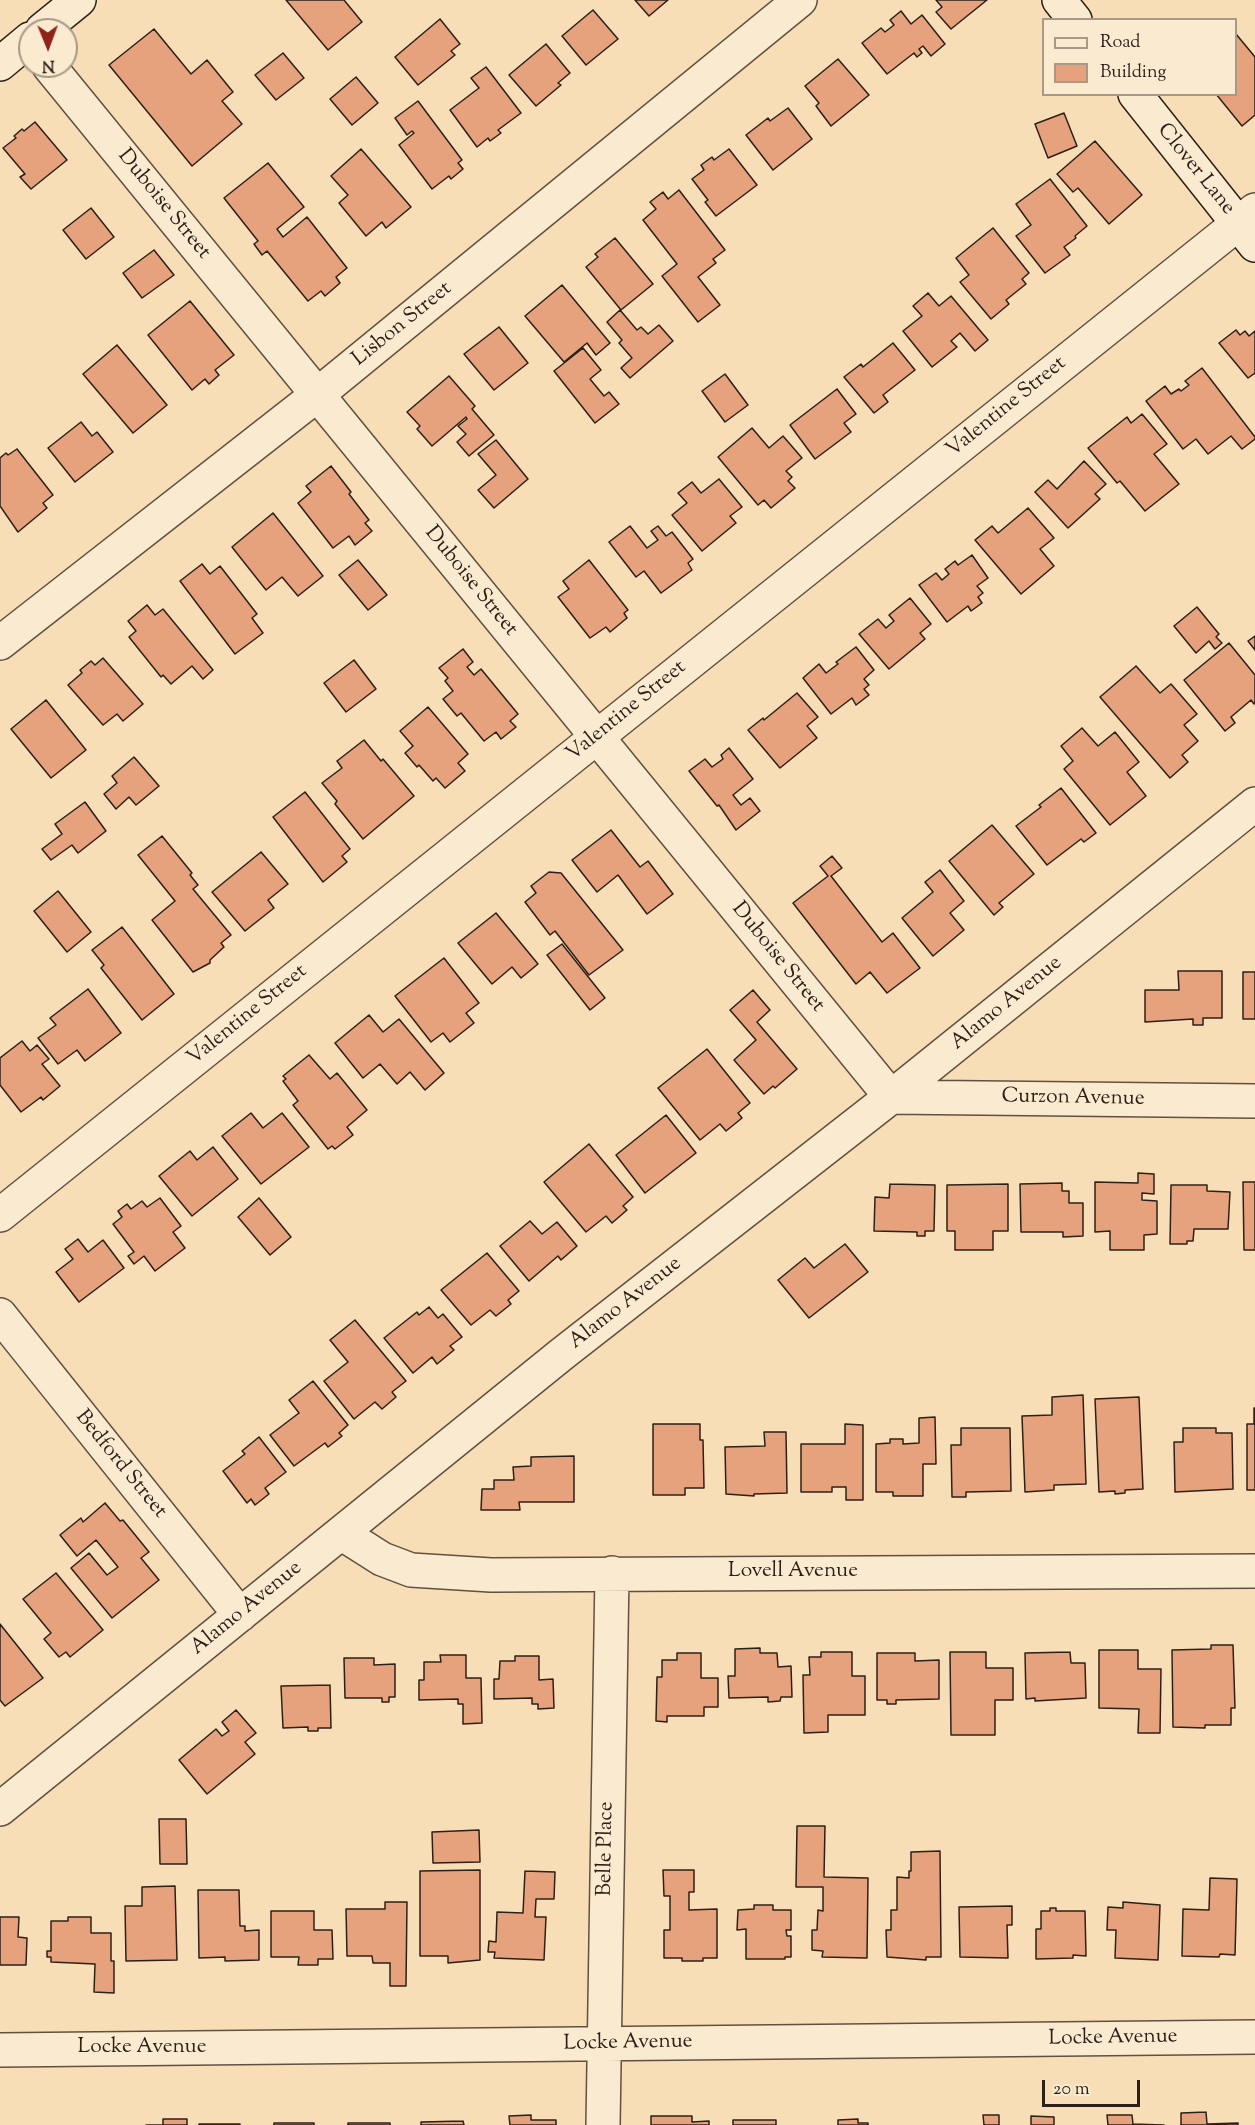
<!DOCTYPE html>
<html>
<head>
<meta charset="utf-8">
<style>
  body { margin:0 }
  #map { position:relative; width:1255px; height:2125px; overflow:hidden; background:#f8deb6; font-family:"Sorts Mill Goudy",serif }
  canvas { display:block }
  .legend { position:absolute; left:1042px; top:18px; width:195px; height:78px; box-sizing:border-box; background:#faead0; border:2px solid #a89987; margin:0; padding:8px 10px; list-style:none; font-size:18px; color:#2d2019 }
  .legend li { display:flex; align-items:center; gap:12px; height:30px }
  .legend b { width:30px; border:2px solid #a89987 }
  .north { position:absolute; left:18px; top:18px; width:60px; height:60px; box-sizing:border-box; background:#faead0; border:2px solid #a89987; border-radius:50%; rotate:179deg; font-size:16px; font-weight:700; line-height:24px; text-align:center; color:#2d2019 }
  .north::after { content:''; display:block; margin:auto; width:21px; height:27px; background:#8f2418; clip-path:polygon(50% 0,100% 100%,50% 72%,0 100%) }
  .scale { position:absolute; left:1042px; top:2080px; width:98px; height:27px; box-sizing:border-box; border:3px solid #2d2019; border-top:0; padding-left:8px; font-size:18px; line-height:21px; white-space:nowrap; color:#2d2019; -webkit-text-stroke:4px #faead0; paint-order:stroke }
</style>
</head>
<body>
<div id="map">
<canvas width="1255" height="2125"></canvas>
<ul class="legend">
<li><b style="height:8px;background:#faead0"></b>Road</li>
<li><b style="height:16px;background:#e6a17d"></b>Building</li>
</ul>
<div class="north">N</div>
<div class="scale">20 m</div>
</div>
<script>
const ctx = document.querySelector('canvas').getContext('2d');
ctx.lineJoin = 'round';
function fill(path, color) { ctx.fillStyle = color; ctx.fill(path, 'evenodd'); }
const poly = rows => new Path2D(rows.map(r => 'M' + r).join(''));
function stroke(path, color, width, dash) { ctx.strokeStyle = color; ctx.lineWidth = width; ctx.lineCap = dash ? 'butt' : 'round'; ctx.setLineDash(dash || []); ctx.stroke(path); }
function label(font, color, halo, rows, align = 'center') {
  ctx.font = font + ' "Sorts Mill Goudy",serif'; ctx.lineWidth = 4.5; ctx.setLineDash([]); ctx.textBaseline = 'middle'; ctx.strokeStyle = halo; ctx.fillStyle = color; for (const [text, x, y, turn = 0] of rows) {
    ctx.save(); ctx.translate(x, y); ctx.rotate((+turn || 0) * Math.PI / 180); ctx.textAlign = isNaN(turn) ? turn : align; if (halo) ctx.strokeText(text, 0, 0); ctx.fillText(text, 0, 0); ctx.restore();
  }
}
const building = poly([
  [286,0,344,0,362,22,328,50,286,0],
  [635,0,668,0,649,16,635,0],
  [936,0,987,0,951,29,936,12,942,7,936,0],
  [593,10,618,39,586,65,562,36,593,10],
  [901,11,911,24,922,15,945,44,931,56,923,46,919,49,922,53,917,57,914,53,887,74,862,43,881,28,885,32,894,25,890,20,901,11],
  [440,19,460,44,451,51,455,55,418,85,395,57,440,19],
  [154,29,191,74,207,60,233,92,222,101,242,124,192,166,109,65,154,29],
  [1236,34,1255,57,1255,115,1242,126,1216,94,1236,94,1236,34],
  [546,44,570,73,558,83,561,85,536,106,509,75,546,44],
  [283,53,304,78,276,100,255,75,283,53],
  [838,59,869,95,831,126,816,106,819,103,805,86,838,59],
  [486,67,521,113,498,130,501,133,490,141,488,138,477,147,450,110,479,88,471,78,486,67],
  [356,77,378,103,352,125,330,99,356,77],
  [418,101,462,160,458,163,463,169,451,179,449,176,432,189,399,145,414,133,412,131,407,135,395,118,418,101],
  [788,108,812,139,773,170,746,135,768,118,770,121,788,108],
  [1064,113,1077,146,1048,158,1035,124,1064,113],
  [35,122,67,160,31,189,20,177,25,174,3,148,16,138,14,136,22,129,24,131,35,122],
  [1095,141,1142,195,1109,224,1078,188,1073,192,1057,174,1095,141],
  [361,149,411,207,386,228,382,222,366,236,339,203,348,195,331,176,361,149],
  [729,149,757,185,716,216,705,202,708,200,692,179,704,170,701,165,712,157,714,160,729,149],
  [268,163,304,207,277,229,283,237,307,217,347,268,336,277,340,283,325,296,321,291,308,301,267,251,262,255,254,244,258,241,224,198,268,163],
  [1050,179,1087,226,1075,236,1076,238,1064,247,1070,255,1045,273,1016,236,1031,225,1016,204,1050,179],
  [679,190,725,250,713,259,716,263,698,277,720,305,698,322,662,276,677,264,643,220,656,209,650,202,663,192,668,199,679,190],
  [91,208,114,237,86,259,63,230,91,208],
  [993,228,1029,273,1022,279,1026,284,1006,300,1009,304,991,319,960,282,969,275,956,258,993,228],
  [615,238,653,284,621,310,586,267,598,257,595,254,615,238],
  [154,250,174,275,142,298,123,273,154,250],
  [562,285,610,343,596,355,587,343,564,362,525,316,562,285],
  [928,293,939,306,951,296,988,340,975,351,960,333,951,341,957,347,932,367,903,331,922,316,913,306,928,293],
  [190,301,234,355,215,370,219,375,209,384,205,379,192,390,148,335,190,301],
  [620,310,637,330,641,327,648,334,659,325,673,341,630,378,621,368,632,358,619,343,622,340,607,322,620,310],
  [499,327,528,363,494,390,464,354,499,327],
  [1236,330,1240,335,1245,331,1249,336,1255,331,1255,373,1248,378,1219,343,1236,330],
  [893,343,915,370,883,395,888,402,874,413,844,377,861,364,863,367,893,343],
  [117,345,167,405,133,433,83,374,117,345],
  [583,348,601,370,590,379,604,396,609,392,619,404,595,423,554,371,583,348],
  [1202,368,1255,437,1255,439,1242,449,1231,436,1208,454,1196,439,1183,449,1146,401,1165,386,1171,394,1179,389,1181,391,1189,385,1185,381,1202,368],
  [725,374,748,405,725,422,702,391,725,374],
  [449,376,475,406,472,409,494,435,469,456,457,442,466,434,458,426,467,419,466,417,432,446,417,429,420,426,407,412,449,376],
  [837,389,856,414,844,423,851,432,815,459,790,425,837,389],
  [1142,414,1167,444,1154,454,1179,484,1145,511,1120,481,1117,483,1088,448,1127,417,1131,423,1142,414],
  [81,422,92,436,97,432,113,452,75,482,48,448,81,422],
  [752,428,769,448,783,436,802,458,786,471,792,477,788,481,795,488,771,508,764,500,758,505,718,457,752,428],
  [496,440,528,479,494,508,478,490,496,475,478,454,496,440],
  [17,449,53,495,43,503,47,508,18,532,0,506,0,458,6,453,8,455,17,449],
  [1084,461,1106,484,1095,494,1100,499,1068,528,1035,492,1048,480,1057,489,1084,461],
  [331,466,351,492,349,494,369,520,365,523,372,531,355,545,349,536,333,548,298,503,311,492,306,486,331,466],
  [719,479,742,507,730,516,736,523,702,551,672,515,687,503,678,493,692,482,701,493,719,479],
  [1028,508,1054,538,1040,549,1054,566,1021,594,975,540,992,526,998,533,1028,508],
  [273,513,323,576,298,596,282,577,266,590,232,547,273,513],
  [630,526,647,548,658,540,651,531,658,526,666,536,672,532,693,559,688,563,692,570,661,593,644,571,636,577,609,542,630,526],
  [972,555,988,578,977,586,983,593,978,597,982,603,971,611,968,606,947,622,919,585,936,573,942,580,949,574,945,569,955,561,958,565,972,555],
  [358,560,387,595,368,610,339,575,358,560],
  [589,560,628,610,624,613,627,618,610,632,606,627,590,638,558,597,569,589,563,581,589,560],
  [202,564,210,574,220,566,257,614,252,618,263,633,235,654,180,581,202,564],
  [910,598,931,624,920,633,925,639,889,669,859,634,878,619,886,628,894,621,889,615,910,598],
  [147,605,155,615,163,609,213,670,203,679,192,666,171,684,163,675,161,677,129,637,136,631,128,621,147,605],
  [1197,607,1219,634,1216,637,1222,643,1215,649,1209,641,1196,653,1174,626,1197,607],
  [1255,636,1255,650,1248,641,1255,636],
  [1229,643,1255,675,1255,703,1254,704,1251,700,1231,717,1235,723,1225,731,1184,680,1229,643],
  [856,647,874,670,864,679,869,685,864,689,869,695,856,705,852,698,831,714,803,678,819,664,826,673,838,664,836,662,856,647],
  [463,649,473,662,467,667,474,675,481,669,518,714,510,721,516,727,501,739,496,732,484,741,461,713,457,716,443,699,453,691,445,681,448,678,439,668,463,649],
  [103,658,143,704,123,721,117,714,103,725,68,685,82,673,80,670,91,661,95,665,103,658],
  [354,660,376,689,346,712,324,683,354,660],
  [1136,666,1160,693,1171,684,1197,714,1184,725,1198,741,1182,755,1188,762,1170,778,1100,697,1136,666],
  [797,693,818,717,807,726,817,738,780,768,748,730,763,718,764,720,797,693],
  [46,700,86,750,51,778,11,729,46,700],
  [428,707,468,754,458,763,465,771,445,788,436,778,433,781,419,765,417,767,405,753,413,746,400,731,428,707],
  [1082,728,1098,746,1115,732,1139,762,1127,772,1146,796,1110,825,1064,769,1073,761,1061,746,1082,728],
  [364,740,381,761,383,759,414,796,363,839,335,804,337,801,322,783,342,768,337,761,364,740],
  [729,748,753,779,733,795,741,805,750,798,760,811,736,830,719,805,717,806,689,771,705,759,712,767,723,759,721,755,729,748],
  [134,757,159,786,136,805,129,797,116,809,104,794,117,783,112,776,134,757],
  [1061,788,1096,833,1084,842,1081,839,1047,865,1016,826,1041,807,1039,805,1061,788],
  [305,792,350,849,342,856,347,862,323,882,273,817,305,792],
  [85,802,106,831,78,853,72,845,51,860,42,849,62,834,55,824,85,802],
  [992,825,1034,874,999,903,1003,907,994,915,949,861,992,825],
  [611,830,640,867,648,861,673,894,647,914,618,875,597,892,572,860,611,830],
  [162,836,192,873,190,875,198,885,193,889,231,935,221,943,224,947,210,960,210,963,193,972,152,920,175,901,138,855,162,836],
  [261,852,288,884,268,900,274,908,245,931,212,892,261,852],
  [832,856,842,868,831,876,882,942,893,933,920,968,887,993,870,972,856,984,793,903,828,876,820,866,832,856],
  [940,870,964,901,950,913,964,930,933,956,902,918,933,892,925,882,940,870],
  [549,872,561,873,623,950,589,975,555,931,550,935,525,902,536,893,531,886,549,872],
  [58,891,91,932,67,952,34,911,58,891],
  [496,913,538,964,521,978,512,967,492,984,458,943,496,913],
  [122,927,174,994,142,1020,101,968,104,965,92,950,122,927],
  [562,944,605,998,590,1010,547,955,562,944],
  [444,958,479,1003,466,1013,474,1023,450,1042,443,1033,431,1042,395,996,444,958],
  [1178,971,1222,971,1222,1018,1203,1018,1203,1025,1193,1025,1193,1019,1145,1022,1145,990,1179,990,1178,971],
  [1243,972,1255,972,1255,1019,1243,1019,1243,972],
  [88,989,121,1033,85,1061,77,1050,58,1064,38,1038,56,1025,50,1018,88,989],
  [753,990,770,1010,757,1022,797,1069,775,1088,773,1086,764,1094,734,1060,756,1040,730,1010,753,990],
  [369,1015,383,1032,399,1019,444,1073,425,1090,410,1072,397,1084,380,1064,363,1078,335,1043,369,1015],
  [22,1041,30,1051,37,1045,49,1059,42,1064,60,1086,43,1100,41,1097,21,1112,0,1085,0,1058,22,1041],
  [707,1049,750,1103,738,1113,742,1118,726,1131,720,1124,700,1140,658,1088,707,1049],
  [309,1055,330,1079,337,1073,367,1110,347,1127,353,1135,335,1149,332,1146,328,1149,293,1105,298,1101,283,1081,286,1079,283,1076,309,1055],
  [251,1113,263,1128,282,1113,309,1147,261,1184,222,1136,251,1113],
  [666,1115,696,1153,645,1193,616,1155,666,1115],
  [589,1144,633,1197,623,1206,627,1210,612,1223,606,1216,586,1232,544,1182,589,1144],
  [213,1147,238,1179,192,1216,159,1176,190,1151,197,1160,213,1147],
  [1138,1173,1154,1174,1154,1194,1142,1193,1142,1200,1157,1201,1157,1234,1144,1235,1144,1250,1110,1250,1110,1231,1095,1232,1095,1182,1138,1183,1138,1173],
  [1243,1182,1255,1182,1255,1250,1244,1250,1243,1182],
  [1062,1183,1062,1191,1069,1191,1069,1203,1083,1203,1083,1236,1063,1237,1063,1232,1021,1232,1020,1184,1062,1183],
  [890,1184,935,1185,934,1231,925,1231,925,1236,917,1236,917,1232,874,1231,875,1197,889,1198,890,1184],
  [1008,1184,1008,1231,993,1231,993,1250,955,1250,955,1231,947,1231,947,1185,1008,1184],
  [1171,1185,1207,1185,1207,1191,1230,1192,1228,1229,1194,1229,1193,1241,1187,1241,1187,1244,1170,1244,1171,1185],
  [160,1198,181,1226,173,1232,185,1248,155,1271,144,1256,134,1264,128,1256,134,1252,113,1224,122,1217,118,1211,127,1204,131,1209,142,1201,147,1207,160,1198],
  [259,1198,291,1237,270,1255,238,1217,259,1198],
  [530,1221,542,1234,557,1222,577,1246,561,1260,558,1256,529,1281,500,1246,530,1221],
  [78,1239,88,1252,103,1240,124,1268,79,1302,56,1272,73,1259,65,1249,78,1239],
  [845,1244,868,1272,809,1318,778,1280,805,1258,814,1268,845,1244],
  [487,1253,519,1291,508,1300,511,1304,496,1316,490,1310,471,1325,441,1290,487,1253],
  [429,1307,438,1318,443,1314,462,1337,450,1346,454,1350,437,1364,432,1357,413,1373,384,1338,417,1312,419,1315,429,1307],
  [355,1320,406,1381,392,1392,396,1397,382,1409,375,1402,354,1419,324,1381,348,1362,330,1340,355,1320],
  [313,1381,348,1425,339,1433,342,1436,328,1447,325,1443,294,1466,270,1435,299,1413,289,1400,313,1381],
  [1083,1395,1086,1484,1054,1485,1054,1490,1025,1492,1022,1416,1052,1415,1052,1397,1083,1395],
  [1139,1397,1143,1489,1125,1490,1125,1493,1115,1494,1115,1491,1099,1492,1095,1399,1139,1397],
  [1254,1408,1255,1408,1255,1490,1247,1490,1247,1424,1254,1424,1254,1408],
  [935,1417,936,1464,923,1464,923,1496,893,1496,893,1492,876,1492,876,1444,890,1443,890,1439,903,1439,903,1444,919,1443,919,1418,935,1417],
  [653,1424,700,1424,700,1440,703,1440,704,1488,685,1488,685,1495,653,1495,653,1424],
  [845,1424,863,1425,863,1500,846,1500,846,1487,832,1487,832,1492,801,1492,801,1444,845,1444,845,1424],
  [961,1428,1010,1428,1011,1491,966,1492,966,1497,952,1497,951,1445,961,1445,961,1428],
  [1183,1428,1216,1428,1216,1433,1232,1433,1233,1489,1175,1492,1174,1442,1183,1442,1183,1428],
  [764,1432,786,1432,787,1493,754,1494,754,1496,726,1494,725,1447,765,1446,764,1432],
  [259,1437,286,1472,265,1488,269,1494,255,1505,251,1499,247,1503,223,1471,245,1454,242,1451,259,1437],
  [574,1456,574,1502,519,1502,520,1510,481,1510,482,1489,494,1489,494,1480,514,1480,513,1467,531,1466,531,1457,574,1456],
  [105,1503,120,1521,123,1520,149,1552,141,1558,159,1580,112,1618,71,1568,89,1553,107,1575,118,1567,96,1540,77,1556,60,1535,81,1518,83,1522,105,1503],
  [56,1573,103,1630,70,1657,66,1652,59,1657,44,1639,51,1633,23,1599,56,1573],
  [0,1624,43,1678,5,1706,0,1700,0,1624],
  [1211,1645,1233,1645,1235,1708,1231,1708,1231,1725,1205,1725,1205,1728,1173,1727,1172,1650,1211,1649,1211,1645],
  [760,1648,760,1653,777,1653,778,1667,791,1666,792,1697,781,1697,780,1701,768,1702,768,1697,729,1698,728,1676,735,1676,735,1649,760,1648],
  [1099,1650,1138,1650,1138,1669,1161,1669,1160,1733,1138,1733,1139,1709,1099,1708,1099,1650],
  [821,1652,852,1652,852,1676,865,1676,865,1715,828,1715,828,1732,804,1733,803,1675,810,1675,809,1657,821,1657,821,1652],
  [950,1652,986,1652,986,1668,1013,1668,1013,1700,995,1700,995,1735,951,1735,950,1652],
  [1070,1652,1071,1663,1085,1663,1086,1698,1035,1701,1035,1698,1026,1699,1025,1653,1070,1652],
  [677,1653,701,1653,701,1678,718,1678,718,1707,704,1707,704,1716,667,1716,667,1722,656,1721,657,1677,662,1677,662,1660,677,1660,677,1653],
  [877,1653,915,1653,915,1661,939,1660,939,1699,896,1700,896,1704,887,1704,887,1700,877,1700,877,1653],
  [440,1655,466,1655,466,1678,481,1678,482,1723,463,1724,463,1704,458,1704,458,1699,419,1700,419,1680,424,1680,424,1662,441,1662,440,1655],
  [515,1656,539,1656,539,1680,553,1679,554,1708,538,1709,538,1704,532,1704,532,1698,494,1699,494,1679,499,1679,500,1661,515,1661,515,1656],
  [344,1658,374,1658,374,1665,395,1664,395,1697,389,1697,389,1702,382,1702,382,1698,345,1698,344,1658],
  [330,1685,331,1728,318,1728,318,1731,308,1731,308,1727,283,1728,281,1686,330,1685],
  [236,1710,256,1733,245,1742,255,1754,207,1794,179,1760,216,1729,222,1736,229,1731,222,1722,236,1710],
  [159,1819,186,1819,187,1864,160,1864,159,1819],
  [797,1826,825,1826,824,1877,868,1878,867,1958,822,1957,823,1951,812,1950,812,1930,817,1930,818,1910,823,1911,823,1887,796,1887,797,1826],
  [479,1830,480,1862,433,1863,432,1832,479,1830],
  [940,1851,941,1957,926,1957,926,1960,887,1957,886,1930,891,1930,891,1910,897,1910,897,1877,909,1878,909,1871,911,1871,911,1852,940,1851],
  [480,1870,480,1960,448,1963,448,1956,420,1956,420,1871,480,1870],
  [663,1870,694,1870,694,1892,689,1892,689,1910,717,1909,717,1958,703,1958,703,1961,682,1961,682,1958,664,1958,664,1930,670,1930,670,1896,664,1896,663,1870],
  [525,1871,555,1872,554,1899,536,1899,535,1917,546,1917,544,1960,494,1958,495,1952,488,1952,489,1941,496,1942,497,1912,523,1913,525,1871],
  [1210,1878,1237,1879,1235,1955,1220,1954,1219,1957,1182,1956,1183,1909,1209,1910,1210,1878],
  [175,1886,177,1960,126,1961,125,1906,142,1906,142,1887,175,1886],
  [198,1890,239,1890,240,1926,245,1926,245,1931,259,1930,259,1960,225,1961,225,1957,199,1958,198,1890],
  [385,1902,407,1902,406,1986,390,1986,390,1963,373,1963,372,1956,347,1956,346,1909,385,1909,385,1902],
  [1123,1902,1160,1905,1158,1960,1115,1958,1116,1930,1107,1930,1108,1907,1123,1908,1123,1902],
  [754,1905,773,1905,773,1910,791,1910,791,1930,786,1930,787,1936,791,1936,791,1957,785,1957,785,1959,746,1959,746,1929,737,1930,738,1910,754,1909,754,1905],
  [1012,1906,1012,1925,1007,1925,1008,1958,960,1957,959,1907,1012,1906],
  [1050,1908,1056,1908,1056,1911,1085,1911,1086,1956,1073,1955,1073,1958,1036,1959,1036,1929,1041,1929,1041,1911,1050,1911,1050,1908],
  [271,1911,314,1911,314,1930,332,1930,333,1959,318,1959,318,1965,298,1965,299,1957,271,1957,271,1911],
  [0,1917,19,1917,18,1937,27,1938,26,1965,0,1965,0,1917],
  [68,1917,91,1917,91,1933,111,1933,111,1961,114,1961,114,1993,94,1992,95,1964,51,1962,51,1957,47,1957,47,1951,51,1951,51,1921,68,1921,68,1917],
  [1206,2112,1207,2124,1238,2123,1238,2125,1181,2125,1181,2113,1206,2112],
  [531,2115,531,2120,556,2120,556,2125,510,2125,509,2116,531,2115],
  [983,2115,999,2115,999,2125,984,2125,983,2115],
  [1107,2115,1132,2115,1133,2124,1164,2125,1108,2125,1107,2115],
  [651,2116,692,2116,692,2122,709,2121,709,2125,651,2125,651,2116],
  [1031,2116,1054,2117,1054,2125,1031,2125,1031,2116],
  [163,2119,187,2119,187,2125,146,2125,163,2125,163,2119],
  [858,2119,858,2123,868,2123,868,2125,838,2125,838,2120,858,2119],
  [733,2120,776,2120,776,2125,733,2125,733,2120],
  [463,2121,464,2125,421,2125,421,2122,463,2121],
  [274,2123,314,2123,314,2125,274,2125,274,2123],
  [348,2123,390,2123,390,2125,348,2125,348,2123],
  [199,2124,240,2124,240,2125,199,2125,199,2124]
]);
fill(building, '#e6a17d');
stroke(building, '#2d2019', 1.5);
const street = poly([
  [49,66,891,1097,1255,1101],
  [0,643,317,395,800,0],
  [0,1215,1255,210],
  [0,1315,240,1615],
  [341,1533,382,1559,411,1570,491,1575,1255,1571],
  [0,1809,562,1354,891,1097,1255,804],
  [0,2050,1255,2037],
  [603,2125,612,1573]
]);
const secondary = poly([
  [1059,0,1075,20],
  [42,30,79,0],
  [0,64,30,39],
  [1135,94,1255,245]
]);
stroke(street, '#605040', 36);
stroke(secondary, '#2d2019', 36);
stroke(street, '#faead0', 33);
stroke(secondary, '#faead0', 33);
label('21px', '#2d2019', '#faead0', [
  ["Clover Lane",1195,170,51],
  ["Duboise Street",163,205,51],
  ["Lisbon Street",403,325,-39],
  ["Valentine Street",1007,408,-39],
  ["Duboise Street",470,582,51],
  ["Valentine Street",627,712,-39],
  ["Duboise Street",777,958,51],
  ["Alamo Avenue",1007,1004,-39],
  ["Valentine Street",248,1016,-39],
  ["Curzon Avenue",1073,1099,1],
  ["Alamo Avenue",626,1304,-38],
  ["Bedford Street",120,1465,51],
  ["Lovell Avenue",793,1572],
  ["Alamo Avenue",247,1609,-39],
  ["Belle Place",607,1849,-89],
  ["Locke Avenue",1113,2039,-1],
  ["Locke Avenue",628,2044,-1],
  ["Locke Avenue",142,2048]
]);
</script>
</body>
</html>
